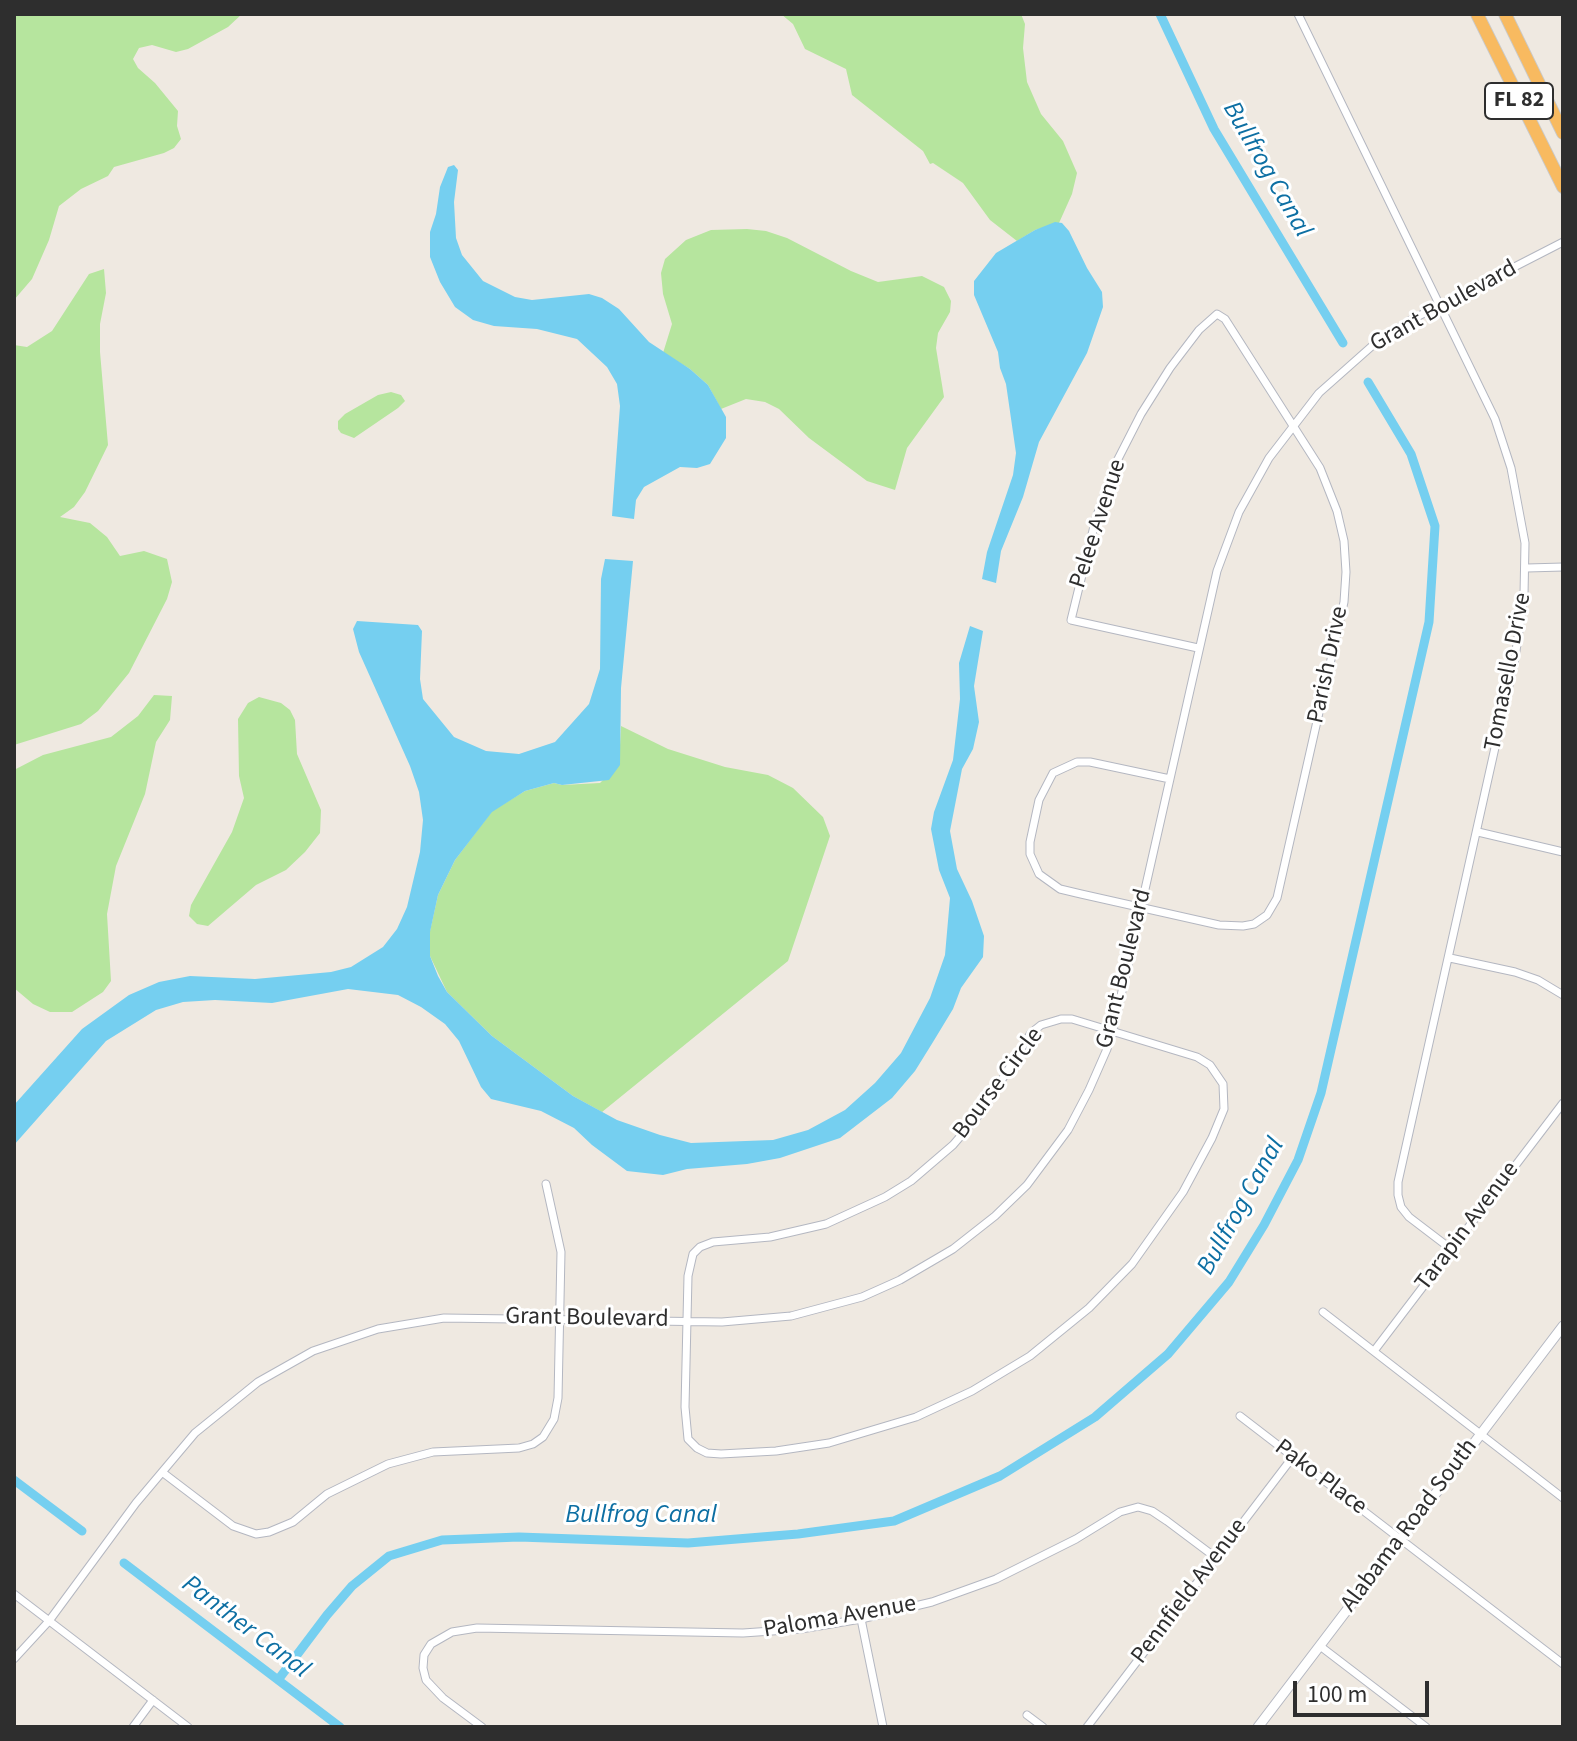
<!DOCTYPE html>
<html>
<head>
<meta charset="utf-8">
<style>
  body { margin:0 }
  #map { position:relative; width:1577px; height:1741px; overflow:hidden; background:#efe9e1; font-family:"Source Sans 3",sans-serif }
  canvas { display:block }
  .frame { position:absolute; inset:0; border:16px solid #2e2e2e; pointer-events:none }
  .scale { position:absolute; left:1293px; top:1681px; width:136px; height:36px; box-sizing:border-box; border:4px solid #2e2e2e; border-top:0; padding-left:10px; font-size:24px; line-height:28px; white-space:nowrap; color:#2e2e2e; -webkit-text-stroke:6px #fff; paint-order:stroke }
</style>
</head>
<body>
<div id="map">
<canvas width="1577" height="1741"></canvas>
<div class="frame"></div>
<div class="scale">100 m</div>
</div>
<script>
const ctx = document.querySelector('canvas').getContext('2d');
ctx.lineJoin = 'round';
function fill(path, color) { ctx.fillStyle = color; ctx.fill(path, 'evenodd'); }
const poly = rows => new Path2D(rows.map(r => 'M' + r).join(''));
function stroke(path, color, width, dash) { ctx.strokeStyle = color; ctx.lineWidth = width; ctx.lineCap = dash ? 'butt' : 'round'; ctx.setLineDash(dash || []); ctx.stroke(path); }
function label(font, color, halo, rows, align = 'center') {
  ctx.font = font + ' "Source Sans 3",sans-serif'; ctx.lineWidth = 6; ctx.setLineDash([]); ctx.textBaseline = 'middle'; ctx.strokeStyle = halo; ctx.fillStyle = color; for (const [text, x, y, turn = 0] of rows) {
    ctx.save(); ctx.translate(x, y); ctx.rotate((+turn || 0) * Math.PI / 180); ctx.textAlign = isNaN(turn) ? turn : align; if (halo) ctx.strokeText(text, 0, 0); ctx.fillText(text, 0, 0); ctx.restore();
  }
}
fill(poly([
  [14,14,242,14,228,27,188,49,176,52,152,45,139,48,133,59,138,68,155,83,178,111,177,126,181,139,174,148,164,153,114,167,108,176,81,189,59,206,49,240,32,279,14,300],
  [781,14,1021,14,1025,24,1023,48,1027,82,1041,114,1063,141,1077,173,1072,194,1059,223,1035,230,1017,241,990,220,963,183,933,163,930,164,923,151,852,95,846,69,805,49,793,24],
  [747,229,766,231,787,238,851,271,878,282,922,276,944,287,951,301,950,312,938,333,936,348,944,397,907,448,895,490,867,481,809,438,779,409,765,402,746,399,721,409,708,385,690,369,663,353,672,324,663,294,661,273,665,259,686,240,711,230],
  [104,269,106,293,100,324,100,352,108,445,85,492,74,507,60,517,90,523,107,537,120,556,144,551,167,559,172,582,167,599,129,673,98,711,81,724,14,745,14,345,27,347,52,331,89,274],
  [391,392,401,395,405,401,398,408,354,438,341,433,338,429,338,421,345,414,378,395],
  [154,695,172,696,170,720,156,742,145,794,116,866,107,914,111,981,103,992,72,1012,50,1012,33,1004,14,988,14,770,43,755,111,737,138,716],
  [259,697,281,703,290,710,295,720,297,754,321,810,320,833,305,852,286,870,256,885,208,926,197,924,189,916,191,905,232,832,244,798,239,776,238,719,248,703],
  [621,726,668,749,725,767,768,775,793,788,823,817,830,836,788,961,602,1112,573,1096,492,1036,447,992,430,956,430,931,438,895,455,860,492,811,525,791,554,783,562,785,600,783,619,764]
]), '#b6e59e');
fill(poly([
  [454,165,458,170,454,202,456,238,462,255,483,281,515,297,532,300,589,294,602,298,619,309,649,342,690,369,708,385,726,417,726,438,710,464,697,468,680,467,644,487,636,500,634,519,612,516,620,406,617,384,607,367,577,339,537,329,494,326,473,320,455,307,440,282,430,257,430,232,436,214,440,187,448,167],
  [1055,222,1062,223,1069,231,1087,268,1102,292,1103,307,1087,353,1039,442,1023,497,1001,551,996,583,982,579,987,552,1013,475,1016,453,1006,384,1000,368,998,352,974,295,974,281,996,253,1035,230],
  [605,559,633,561,621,688,620,765,609,780,562,785,554,783,525,791,492,812,455,860,438,895,430,932,430,956,438,976,447,992,492,1036,573,1096,617,1120,660,1135,691,1143,773,1140,808,1130,845,1110,875,1083,901,1053,930,998,945,955,950,898,939,870,931,829,934,812,953,760,960,699,959,663,970,626,983,631,974,686,979,722,973,749,962,769,950,831,957,869,972,901,984,936,983,957,961,988,953,1009,933,1042,915,1071,892,1098,840,1138,780,1158,747,1164,687,1169,663,1175,627,1171,592,1145,574,1128,541,1111,491,1099,481,1087,459,1041,445,1024,421,1007,398,995,348,989,272,1003,215,1000,183,1002,156,1010,106,1041,14,1145,14,1105,82,1029,129,995,159,982,190,976,255,979,331,972,351,967,383,947,397,929,407,907,420,852,423,820,419,792,410,766,359,652,353,629,357,621,418,625,422,631,420,679,423,699,454,737,486,751,519,754,555,742,589,704,600,669,601,579]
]), '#75cff0');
stroke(poly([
  [1160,14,1214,129,1343,343],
  [14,1480,82,1531],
  [124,1563,340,1727],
  [278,1680,327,1615,352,1586,389,1556,442,1540,519,1537,688,1543,798,1534,894,1521,1000,1476,1095,1417,1168,1354,1229,1282,1264,1225,1298,1160,1321,1093,1429,622,1435,526,1411,454,1368,382]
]), '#75cff0', 9);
const minor = poly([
  [1298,14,1495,419,1511,468,1525,543,1524,595,1515,658,1398,1182,1398,1195,1401,1207,1409,1217,1451,1249],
  [1527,568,1563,567],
  [1170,779,1090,762,1077,762,1053,773,1039,800,1030,842,1030,854,1039,874,1060,889,1081,894,1219,925,1243,926,1254,924,1267,915,1277,898,1344,602,1346,572,1344,541,1337,511,1320,468,1225,319,1217,314,1199,330,1170,368,1141,414,1117,461,1096,518,1071,620,1198,648],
  [1478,832,1563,852],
  [1450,958,1515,972,1538,980,1563,995],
  [1061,1019,1072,1019,1197,1057,1210,1065,1223,1084,1224,1109,1212,1138,1183,1192,1132,1264,1089,1308,1030,1356,972,1391,916,1417,829,1443,776,1451,721,1454,707,1453,697,1448,688,1439,685,1407,688,1276,693,1254,700,1247,713,1242,770,1237,826,1224,885,1197,911,1181,953,1145,983,1110,1031,1033,1041,1025,1061,1019],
  [1323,1312,1563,1498],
  [1374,1351,1563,1103],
  [1240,1416,1563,1664],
  [162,1472,233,1526,256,1534,269,1532,293,1522,327,1494,388,1464,433,1452,519,1448,533,1444,543,1437,554,1419,558,1398,561,1252,546,1184],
  [14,1594,188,1727],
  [861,1619,883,1727],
  [1320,1646,1426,1727],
  [14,1659,49,1621,136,1503,195,1433,258,1382,313,1351,378,1329,444,1318,722,1322,791,1316,862,1297,900,1280,953,1249,995,1216,1027,1185,1068,1130,1089,1090,1107,1049,1115,1022,1217,571,1239,512,1269,458,1319,393,1372,346,1409,321,1563,242],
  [1027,1715,1043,1727],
  [133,1727,153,1700],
  [482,1727,443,1698,426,1680,423,1668,424,1655,431,1644,452,1632,477,1628,743,1633,801,1629,861,1619,932,1602,996,1579,1076,1539,1120,1512,1138,1507,1152,1511,1167,1521,1215,1557],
  [1087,1727,1292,1458]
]);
const tertiary = poly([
  [1258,1727,1563,1326]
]);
const trunk = poly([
  [1477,14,1563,187],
  [1505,14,1563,133]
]);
stroke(minor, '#b4b7c1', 9);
stroke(tertiary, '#b4b7c1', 11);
stroke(trunk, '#c9c9c9', 14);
stroke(minor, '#fff', 7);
stroke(tertiary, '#fff', 9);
stroke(trunk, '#f8ba60', 12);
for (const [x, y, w] of [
  [1519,101,68]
]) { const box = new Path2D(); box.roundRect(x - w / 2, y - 18, w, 36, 6); ctx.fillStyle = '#fff'; ctx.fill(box); stroke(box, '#2e2e2e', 2); }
label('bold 22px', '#2e2e2e', null, [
  ["FL 82",1519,101]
]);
label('24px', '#2e2e2e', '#fff', [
  ["Grant Boulevard",1444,307,-29],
  ["Pelee Avenue",1099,524,-72],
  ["Parish Drive",1329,665,-78],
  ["Tomasello Drive",1509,672,-79],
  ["Grant Boulevard",1125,969,-76],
  ["Bourse Circle",999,1084,-53],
  ["Tarapin Avenue",1468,1227,-53],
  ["Grant Boulevard",587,1319,1],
  ["Pako Place",1320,1478,37],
  ["Alabama Road South",1410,1526,-53],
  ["Pennfield Avenue",1190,1592,-53],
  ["Paloma Avenue",840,1618,-10]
]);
label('italic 26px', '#0d6fa3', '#fff', [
  ["Bullfrog Canal",1266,170,60],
  ["Bullfrog Canal",1242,1207,-61],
  ["Bullfrog Canal",641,1516],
  ["Panther Canal",245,1628,37]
]);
</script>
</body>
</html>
